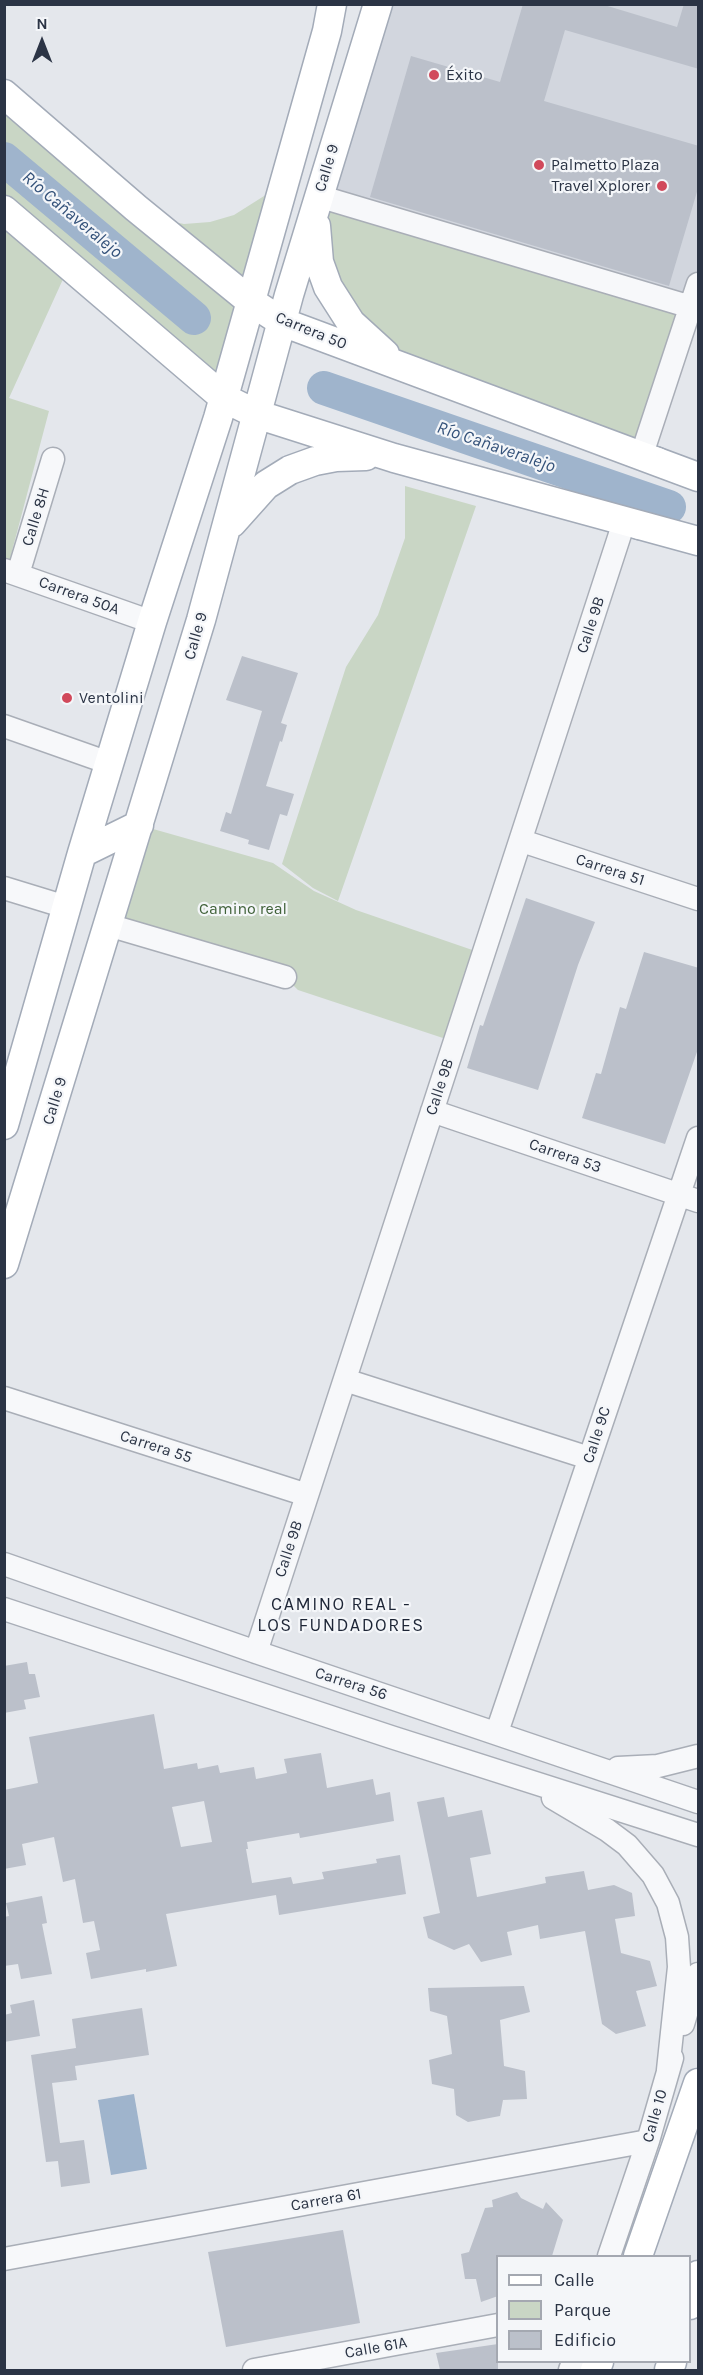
<!DOCTYPE html>
<html>
<head>
<meta charset="utf-8">
<style>
  body { margin:0 }
  #map { position:relative; width:703px; height:2375px; overflow:hidden; background:#e4e7ec; font-family:Karla,sans-serif }
  canvas { display:block }
  .frame { position:absolute; inset:0; border:6px solid #2b3445; pointer-events:none }
  .legend { position:absolute; left:496px; top:2255px; width:195px; height:108px; box-sizing:border-box; background:#f4f6f9; border:2px solid #a4a8b1; margin:0; padding:8px 10px; list-style:none; font-size:18px; color:#2b3445 }
  .legend li { display:flex; align-items:center; gap:12px; height:30px }
  .legend b { width:30px; border:2px solid #a4a8b1 }
  .north { position:absolute; left:12px; top:12px; width:60px; height:60px; -webkit-text-stroke:4px #f4f6f9; paint-order:stroke; rotate:0deg; font-size:16px; font-weight:700; line-height:24px; text-align:center; color:#2b3445 }
  .north::after { content:''; display:block; margin:auto; width:21px; height:27px; background:#2b3445; clip-path:polygon(50% 0,100% 100%,50% 72%,0 100%) }
</style>
</head>
<body>
<div id="map">
<canvas width="703" height="2375"></canvas>
<div class="frame"></div>
<ul class="legend">
<li><b style="height:8px;background:#fff"></b>Calle</li>
<li><b style="height:16px;background:#c9d6c5"></b>Parque</li>
<li><b style="height:16px;background:#bbc0ca"></b>Edificio</li>
</ul>
<div class="north">N</div>
</div>
<script>
const ctx = document.querySelector('canvas').getContext('2d');
ctx.lineJoin = 'round';
function fill(path, color) { ctx.fillStyle = color; ctx.fill(path, 'evenodd'); }
const poly = rows => new Path2D(rows.map(r => 'M' + r).join(''));
function stroke(path, color, width, dash) { ctx.strokeStyle = color; ctx.lineWidth = width; ctx.lineCap = dash ? 'butt' : 'round'; ctx.setLineDash(dash || []); ctx.stroke(path); }
function label(font, color, halo, rows, align = 'center') {
  ctx.font = font + ' Karla,sans-serif'; ctx.lineWidth = 4.5; ctx.setLineDash([]); ctx.textBaseline = 'middle'; ctx.strokeStyle = halo; ctx.fillStyle = color; for (const [text, x, y, turn = 0] of rows) {
    ctx.save(); ctx.translate(x, y); ctx.rotate((+turn || 0) * Math.PI / 180); ctx.textAlign = isNaN(turn) ? turn : align; if (halo) ctx.strokeText(text, 0, 0); ctx.fillText(text, 0, 0); ctx.restore();
  }
}
fill(poly([
  [378,5,698,5,698,284,691,307,318,196]
]), '#d2d6de');
fill(poly([
  [4,94,160,219,184,224,210,222,234,215,283,184,224,398,69,266,9,398,49,411,7,570,4,570,4,233,16,220,5,210],
  [318,196,691,307,642,454,396,363,343,311],
  [405,486,476,506,338,901,313,888,282,864,346,667,378,615,405,538],
  [139,825,273,863,314,891,356,910,484,954,455,1042,298,990,285,977,108,925]
]), '#c9d6c5');
fill(poly([
  [134,2094,147,2169,111,2175,98,2100]
]), '#9fb4cc');
stroke(poly([
  [4,159,194,318],
  [324,388,669,507]
]), '#9fb4cc', 34);
fill(poly([
  [523,4,601,4,677,27,684,4,699,4,699,69,565,30,544,101,699,146,699,185,669,286,370,197,411,56,500,82],
  [242,656,298,673,281,723,287,725,282,742,280,741,266,786,294,794,287,816,280,814,269,850,248,844,249,840,220,831,226,812,231,814,262,711,226,700],
  [526,898,595,922,578,965,538,1090,467,1068,480,1025,483,1026],
  [644,952,699,968,699,1046,665,1144,582,1118,596,1073,601,1074,620,1007,626,1009],
  [27,1662,29,1674,35,1674,40,1697,24,1700,26,1709,4,1713,4,1666],
  [154,1714,164,1769,197,1763,198,1769,218,1765,220,1773,254,1767,256,1779,287,1773,284,1759,321,1753,327,1788,373,1779,376,1795,390,1792,394,1821,300,1838,299,1833,247,1842,248,1849,246,1849,252,1883,291,1877,293,1884,324,1879,322,1872,377,1863,376,1859,400,1855,406,1894,279,1915,276,1895,166,1914,177,1966,146,1972,146,1969,91,1979,86,1953,100,1950,94,1921,83,1923,75,1879,63,1882,54,1837,22,1844,26,1865,4,1869,4,1790,38,1783,29,1737],
  [204,1801,212,1842,181,1847,172,1807],
  [444,1797,448,1817,482,1810,491,1854,470,1858,477,1897,546,1883,545,1877,584,1871,588,1890,614,1885,632,1893,635,1916,615,1919,621,1953,650,1961,657,1986,636,1991,646,2026,616,2034,602,2024,585,1931,540,1939,538,1925,507,1932,512,1955,481,1962,469,1944,454,1950,428,1938,423,1917,440,1913,417,1802],
  [42,1896,47,1923,42,1924,52,1974,21,1979,18,1964,4,1966,4,1917,9,1916,6,1903],
  [524,1986,530,2012,500,2020,504,2066,525,2071,527,2099,503,2100,500,2116,468,2122,456,2115,454,2089,432,2084,429,2060,452,2054,447,2016,430,2011,428,1988],
  [34,2000,40,2036,4,2042,4,2015,12,2013,10,2005],
  [142,2008,149,2055,75,2066,77,2080,52,2083,60,2143,84,2140,90,2183,61,2187,58,2161,46,2162,31,2055,76,2048,72,2019],
  [517,2192,521,2198,543,2209,546,2202,563,2220,552,2256,498,2256,498,2296,481,2302,476,2279,465,2279,461,2254,469,2252,485,2208,493,2207,492,2200],
  [343,2230,360,2323,226,2347,208,2252],
  [498,2344,498,2370,440,2370,436,2353]
]), '#bbc0ca');
const minor = poly([
  [318,196,691,307],
  [658,459,642,454,698,284],
  [4,570,152,622],
  [18,574,53,459],
  [4,726,109,763],
  [522,841,698,899],
  [4,888,66,907],
  [108,925,285,977],
  [432,1111,698,1201],
  [345,1380,589,1458],
  [4,1398,307,1495],
  [4,1564,256,1652,698,1802],
  [4,1609,391,1737,698,1835],
  [256,1652,624,522,639,528],
  [497,1732,698,1138],
  [618,1768,658,1766,698,1756],
  [553,1798,607,1830,627,1845,653,1875,668,1903,677,1937,679,1967,668,2070],
  [683,2024,698,1974],
  [609,2256,648,2141,672,2058],
  [4,2259,648,2141],
  [254,2370,498,2325],
  [570,2370,573,2362]
]);
const major = poly([
  [4,94,136,208,250,301,282,322,698,477],
  [4,210,224,398,256,414,394,458,698,541],
  [316,226,319,262,328,287,351,323,385,354],
  [232,523,266,485,290,470,315,461,336,457,366,456],
  [82,853,139,825],
  [4,1125,82,853,152,622,218,418,327,31,332,4],
  [4,1264,201,620,289,295,378,4],
  [638,2256,698,2083],
  [690,2305,698,2275],
  [595,2370,599,2362],
  [669,2370,672,2362]
]);
stroke(minor, '#a9aeb7', 25);
stroke(major, '#a3abb8', 31);
stroke(minor, '#f7f8fa', 22);
stroke(major, '#fff', 28);
for (const [x, y, r, color] of [
  [434,75,6,"#d1495b"],
  [539,165,6,"#d1495b"],
  [662,186,6,"#d1495b"],
  [67,698,6,"#d1495b"]
]) { const dot = new Path2D(); dot.arc(x, y, r, 0, 2 * Math.PI); ctx.fillStyle = color; ctx.fill(dot); stroke(dot, '#f4f6f9', 2); }
label('16px', '#2b3445', '#f4f6f9', [
  ["Éxito",446,75],
  ["Palmetto Plaza",551,165],
  ["Travel Xplorer",650,186,"right"],
  ["Ventolini",79,698]
], 'left');
label('16px', '#2b3445', '#f4f6f9', [
  ["Calle 9",327,168,-73],
  ["Carrera 50",311,331,22],
  ["Calle 8H",36,517,-73],
  ["Carrera 50A",79,596,20],
  ["Calle 9B",591,625,-72],
  ["Calle 9",196,636,-74],
  ["Carrera 51",610,870,18],
  ["Calle 9B",440,1087,-72],
  ["Calle 9",55,1101,-73],
  ["Carrera 53",565,1156,19],
  ["Calle 9C",597,1435,-72],
  ["Carrera 55",156,1447,18],
  ["Calle 9B",289,1549,-72],
  ["Carrera 56",351,1684,18],
  ["Calle 10",655,2116,-74],
  ["Carrera 61",326,2200,-10],
  ["Calle 61A",376,2348,-10]
]);
label('16px', '#3f6138', '#f4f6f9', [
  ["Camino real",243,909]
]);
label('italic 18px', '#34527a', '#f4f6f9', [
  ["Río Cañaveralejo",72,215,40],
  ["Río Cañaveralejo",496,447,19]
]);
ctx.letterSpacing = '1.5px';
label('18px', '#1d2536', '#f4f6f9', [
  ["CAMINO REAL -",341,1605],
  ["LOS FUNDADORES",341,1626]
]);
ctx.letterSpacing = '0px';
</script>
</body>
</html>
